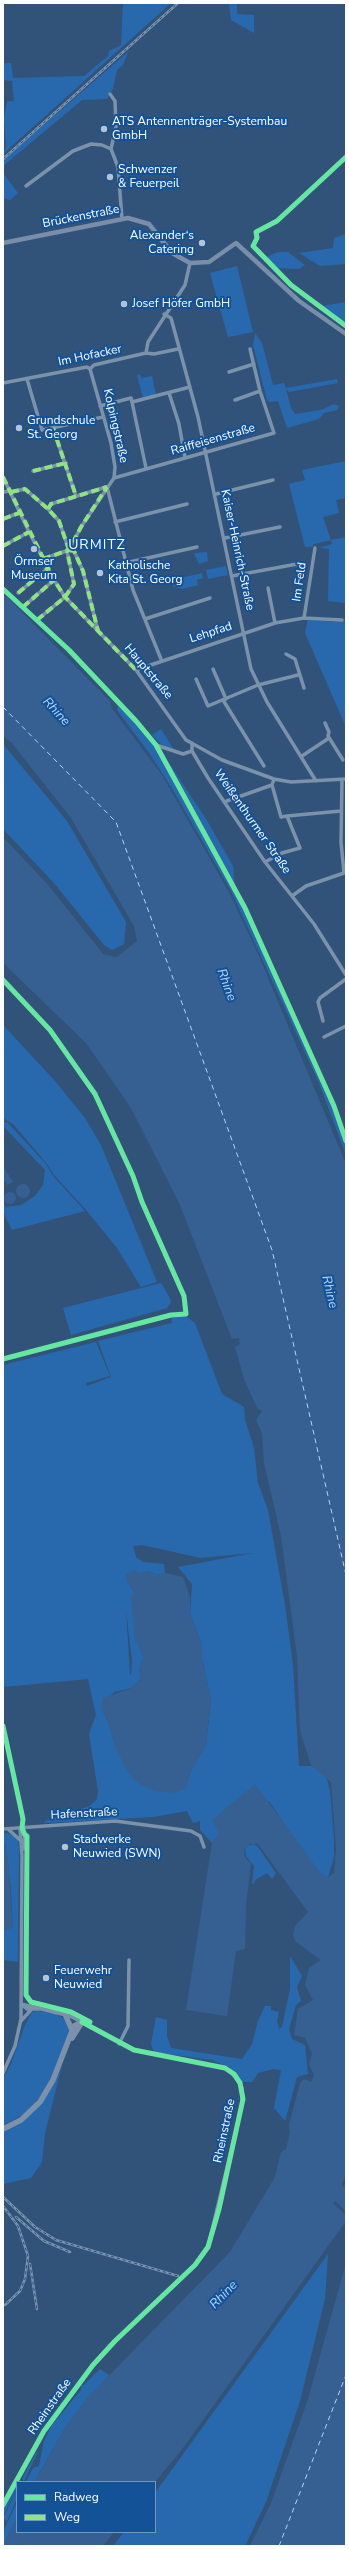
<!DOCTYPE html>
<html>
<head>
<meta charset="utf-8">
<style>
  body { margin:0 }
  #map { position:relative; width:349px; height:2549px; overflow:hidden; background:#325379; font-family:"Nunito Sans",sans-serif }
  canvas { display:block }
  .frame { position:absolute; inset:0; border:4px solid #fff; pointer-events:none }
  .legend { position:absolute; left:16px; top:2481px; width:140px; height:52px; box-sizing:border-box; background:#145297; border:1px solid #7297c1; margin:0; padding:5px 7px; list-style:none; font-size:12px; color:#fff }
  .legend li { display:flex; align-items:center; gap:8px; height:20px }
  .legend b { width:20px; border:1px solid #7297c1 }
</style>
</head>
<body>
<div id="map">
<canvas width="349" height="2549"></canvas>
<div class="frame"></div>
<ul class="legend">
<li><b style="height:5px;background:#66e7a1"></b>Radweg</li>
<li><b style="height:5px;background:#91e382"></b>Weg</li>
</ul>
</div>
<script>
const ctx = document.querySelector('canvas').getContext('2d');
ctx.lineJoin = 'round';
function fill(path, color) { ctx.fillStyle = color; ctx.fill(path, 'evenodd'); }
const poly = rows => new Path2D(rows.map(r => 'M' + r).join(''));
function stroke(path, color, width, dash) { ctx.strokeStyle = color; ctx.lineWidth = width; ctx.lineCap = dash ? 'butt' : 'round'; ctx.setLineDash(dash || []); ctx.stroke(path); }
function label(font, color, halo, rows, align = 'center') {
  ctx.font = font + ' "Nunito Sans",sans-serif'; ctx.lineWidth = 4; ctx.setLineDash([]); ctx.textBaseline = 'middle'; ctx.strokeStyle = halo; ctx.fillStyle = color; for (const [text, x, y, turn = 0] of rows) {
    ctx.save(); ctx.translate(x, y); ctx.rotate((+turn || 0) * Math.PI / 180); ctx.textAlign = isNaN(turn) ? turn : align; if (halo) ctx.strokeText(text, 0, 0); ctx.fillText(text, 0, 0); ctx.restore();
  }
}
fill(poly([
  [123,3,171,3,3,154,6,147,4,118,7,101,14,101,12,81,3,80,3,63,11,63,13,78,84,76,108,56,109,51,121,45],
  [229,3,237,3,237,14,254,15,254,33,231,20],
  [128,52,123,65,117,70,113,89,107,99,82,100,3,166,3,160],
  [3,173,18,193,10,200,3,198],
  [346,234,346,264,320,266,299,253,333,248,334,238],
  [278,252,288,252,305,265,299,269,275,268,267,257],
  [237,266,253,332,228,337,210,273],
  [346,302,346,322,338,319,322,306],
  [255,333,262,343,273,385,284,383,286,388,337,379,338,383,289,392,286,389,291,408,295,414,321,410,334,404,339,406,337,410,324,413,319,419,287,428,278,401,270,402,267,400,253,345],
  [140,374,141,378,152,376,156,395,143,398,137,375],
  [346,461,346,498,336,500,339,513,323,517,331,540,346,537,345,618,345,603,328,601,329,549,319,548,332,544,331,540,314,544,312,547,305,547,289,484,305,480,302,470],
  [207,552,208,561,199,564,194,553],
  [226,566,228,575,208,579,206,570],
  [202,573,203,578,197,580,198,585,182,589,173,586,172,580],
  [308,619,332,622,346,620,346,727,305,633],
  [119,704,154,745,244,908,332,1104,346,1143,346,1155,319,1083,231,891,173,790,150,754,117,710],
  [161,729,174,750,161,744,152,735],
  [3,744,67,821,126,922,124,944,112,950,104,945,54,883,3,829],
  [159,748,206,819,233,866,235,888,163,761],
  [3,1025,55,1081,85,1118,101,1145,157,1282,141,1287,117,1248,87,1211,54,1175,47,1164,14,1125,3,1118],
  [7,1122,46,1164,53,1176,85,1211,12,1230,3,1212,3,1202,6,1207,21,1205,35,1196,43,1185,45,1170,3,1126,3,1123],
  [161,1283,170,1298,171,1302,167,1308,71,1335,63,1308],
  [184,1315,195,1323,222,1394,244,1407,245,1420,254,1448,258,1483,268,1510,285,1605,293,1665,299,1766,320,1766,327,1779,330,1791,334,1840,334,1857,328,1877,322,1875,309,1861,269,1801,220,1834,212,1843,200,1830,200,1821,193,1823,187,1811,153,1817,44,1823,45,1821,90,1806,97,1799,98,1791,89,1734,96,1715,88,1679,3,1687,3,1365,96,1342,110,1376,86,1383,87,1386,111,1377,98,1341,172,1323,171,1316],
  [142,1545,201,1558,253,1553,178,1567,192,1584,190,1614,201,1641,202,1658,211,1701,206,1744,191,1771,185,1789,115,1746,110,1727,101,1707,114,1692,131,1688,141,1679,139,1671,143,1658,139,1645,134,1592,127,1581,149,1571,156,1575,165,1573,164,1564,143,1562,136,1557,133,1546],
  [126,1610,132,1661,131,1675,130,1674],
  [4,1833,17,1835,19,1848,18,1962,3,1960,3,1930,13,1927,11,1889,5,1843,3,1842],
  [254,1844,258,1847,276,1873,272,1879,267,1873,255,1880,254,1884,252,1883,254,1866,246,1856,245,1850,247,1846],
  [290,1956,302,1976,297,1987,301,2001,296,2005,289,2029,292,2039,305,2045,308,2074,297,2077,285,2121,274,2108,281,2070,273,2069,258,2073,252,2082,242,2082,229,2067,211,2060,154,2052,151,2044,156,2017,167,2020,167,2036,171,2048,242,2059,252,2044,258,2021,265,2006,271,2006,271,2010,279,2012,277,2021,279,2029,282,2027,290,1989],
  [37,2011,54,2013,67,2020,71,2031,50,2081,39,2100,23,2115,3,2125,3,2078,11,2064,25,2025,32,2012],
  [62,2065,45,2133,42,2162,31,2178,3,2184,3,2131,20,2122,54,2080],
  [328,2254,325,2299,300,2401,266,2502,245,2546,113,2546,124,2532,155,2532,155,2493],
  [100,2369,109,2375,68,2423,34,2482,26,2482,33,2468,39,2466,44,2441,52,2425,81,2390,81,2385,84,2385],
  [37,2451,37,2454,24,2481,22,2479],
  [18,2478,21,2480,17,2482,17,2488,3,2516,3,2508],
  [17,2490,17,2498,7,2521,3,2518],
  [17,2502,17,2518,3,2546,3,2532]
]), '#2869ae');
fill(poly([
  [3,593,111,702,110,706,162,775,229,892,258,954,346,1164,346,2175,342,2184,343,2187,346,2184,346,2211,335,2201,333,2203,346,2215,346,2221,183,2448,155,2482,34,2482,68,2423,87,2398,230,2252,275,2177,281,2152,286,2149,290,2132,289,2125,300,2083,304,2079,311,2082,314,2075,309,2064,312,2054,305,2038,294,2035,298,2009,313,2000,305,1985,309,1968,321,1960,296,1942,293,1936,295,1926,308,1912,258,1844,250,1844,244,1850,245,1857,251,1864,246,1905,245,1949,236,1951,227,2016,186,2010,212,1843,219,1834,212,1820,255,1784,322,1875,328,1877,334,1873,336,1849,331,1782,311,1765,300,1731,297,1656,281,1536,264,1463,262,1434,256,1420,262,1411,257,1408,244,1379,235,1347,240,1344,239,1338,232,1339,180,1205,131,1108,86,1043,3,963,3,837,49,886,103,954,117,957,137,941,134,926,71,818,12,743,3,736],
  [3,1166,13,1182,7,1185,3,1179],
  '16 1191a7 7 0 1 1 14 0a7 7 0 1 1-14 0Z',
  '4 1198a6 6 0 1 1 12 0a6 6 0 1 1-12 0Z',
  [134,1570,139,1573,149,1571,156,1575,165,1573,183,1577,190,1597,190,1614,201,1641,202,1658,211,1701,206,1744,191,1771,185,1789,173,1793,155,1791,140,1785,128,1773,115,1746,110,1727,101,1707,103,1698,131,1688,141,1679,139,1671,143,1658,139,1645,135,1641,131,1597,134,1592,127,1581,126,1574],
  [3,1842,5,1843,8,1859,13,1928,3,1930],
  [346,2263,346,2546,250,2546,271,2503,308,2399],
  [17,2518,17,2532,114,2532,103,2546,3,2546]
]), '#356091');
stroke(poly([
  [3,707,116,822,272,1250,346,1575],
  [279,2546,346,2375]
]), '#b2d5f9', 1, [5, 4]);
stroke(poly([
  [93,2365,104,2352]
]), '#516d8d', 3.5, [3.5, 2]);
stroke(poly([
  [110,94,115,101,116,127,111,149],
  [26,186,73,151,91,144,102,145,111,149,118,167,122,219],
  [164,314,171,318,198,417,251,669,267,702,316,781],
  [146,353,148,342,185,285,190,263],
  [229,372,254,364],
  [27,379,42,430,103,417],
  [3,383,87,367,90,369,94,365,146,353,154,354,178,349],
  [169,393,179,424,185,458],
  [235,400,260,391],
  [132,402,146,468],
  [100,406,131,398,132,402,190,387],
  [53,428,76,496],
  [33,471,66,463],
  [3,477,29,532,54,580,65,597,136,670,186,740,222,760,274,779,291,782,346,779],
  [114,478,274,433,260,391,250,349],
  [107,487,133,590,161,659],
  [3,492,10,491],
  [11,492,25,489,48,509,59,521,69,550],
  [216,494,273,480],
  [48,509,51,504,106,487],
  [3,519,19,513],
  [115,522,187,504],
  [225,538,280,527],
  [3,546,29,532],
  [69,550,74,551,83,571,98,631],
  [43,559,69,550,81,527,114,478,115,467,111,443,90,369],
  [125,563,197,547],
  [232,576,297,564],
  [268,588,275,623],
  [18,593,48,568],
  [23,607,54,580],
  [304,618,315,548],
  [145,619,210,598],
  [37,620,65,597,74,584,67,551],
  [286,654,295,659,304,688],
  [213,669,226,699],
  [136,670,275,623,304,618,342,620],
  [196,679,208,706,258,685,298,675],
  [223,700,264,766],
  [325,723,329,732,328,736,343,760],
  [192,743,192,751,208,778,265,862,314,924,346,975],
  [156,745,183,754,192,751],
  [302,756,329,738],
  [224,802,272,785],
  [287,816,341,811],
  [265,862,282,853,300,848,287,816,281,817,272,785,274,779],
  [292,896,306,886,344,873,341,842,342,779],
  [323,1021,318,1002,320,998,346,979],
  [324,1037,346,1026],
  [22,1828,25,1835,23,1849],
  [3,1829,115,1821,191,1831,200,1836,204,1847],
  [8,1829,20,1840],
  [21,2004,70,2016,134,2050,225,2068,237,2078,242,2088,242,2105,208,2247,195,2265,104,2352],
  [21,2004,27,2009,42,2009],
  [21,2021,31,2010],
  [119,2044,128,2026,129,1960],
  [3,2073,15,2046,21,2019,22,1856,20,1828],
  [3,2505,44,2431,93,2365]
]), '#7b92ab', 3.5);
stroke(poly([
  [3,243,128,218,149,224,172,253,190,263,209,262,236,243,299,301,346,334]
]), '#798fa9', 4.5);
stroke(poly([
  [65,2014,72,2030],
  [72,2038,82,2022],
  [3,2129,21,2120,40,2102,53,2080,74,2026,82,2022]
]), '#7c92aa', 5.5);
const rail = poly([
  [3,159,178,3],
  [3,2197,35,2227,56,2240,178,2276],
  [3,2206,18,2226,28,2256,25,2279,20,2291,5,2305],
  [16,2217,44,2241,70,2252],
  [30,2264,37,2309]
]);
stroke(rail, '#7c92aa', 2.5);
stroke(rail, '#145297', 1, [3]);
stroke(poly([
  [53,428,76,496],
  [33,471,66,463],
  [3,477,54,580,65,597,136,670],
  [11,492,25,489,48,509,59,521,69,550],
  [48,509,51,504,107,487],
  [3,519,19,513],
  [3,546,29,532],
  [69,550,74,551,83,571,98,631],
  [43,559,69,550,81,527,107,487],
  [18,593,48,568],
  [23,607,54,580],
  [37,620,65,597,74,584,67,551]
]), '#91e382', 4, [8, 4]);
stroke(poly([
  [346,157,277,221,256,232,257,238,253,246,291,285,346,326],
  [3,589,69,650,136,721,156,745,245,908,334,1106,346,1141],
  [3,980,50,1030,95,1094,133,1176,142,1202,184,1296,186,1314,171,1315,3,1359],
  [3,1726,23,1819,22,1828,25,1835,27,1836,26,1995,31,2002,71,2012,90,2022],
  [3,2505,44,2431,93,2365,115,2341,195,2265,208,2247,219,2209,243,2099,240,2083,234,2074,225,2068,134,2050,82,2022]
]), '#66e7a1', 5);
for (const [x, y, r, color] of [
  [104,129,4,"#b7c3d0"],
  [110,177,4,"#b7c3d0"],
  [202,243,4,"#b7c3d0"],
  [124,304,4,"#b7c3d0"],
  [19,428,4,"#b7c3d0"],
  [34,549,4,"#b7c3d0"],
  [100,573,4,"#b7c3d0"],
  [65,1847,4,"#b7c3d0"],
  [46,1978,4,"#b7c3d0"]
]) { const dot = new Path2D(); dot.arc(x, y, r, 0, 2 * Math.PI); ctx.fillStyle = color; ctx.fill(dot); stroke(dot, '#145297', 1.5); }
label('12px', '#fff', '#145297', [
  ["ATS Antennenträger-Systembau",112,122],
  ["GmbH",112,136],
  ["Schwenzer",118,170],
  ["& Feuerpeil",118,184],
  ["Alexander‘s",194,236,"right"],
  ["Catering",194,250,"right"],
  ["Josef Höfer GmbH",132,304],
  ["Grundschule",27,421],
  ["St. Georg",27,435],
  ["Örmser",34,562,"center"],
  ["Museum",34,576,"center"],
  ["Katholische",108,566],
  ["Kita St. Georg",108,580],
  ["Stadwerke",73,1840],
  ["Neuwied (SWN)",73,1854],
  ["Feuerwehr",54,1971],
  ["Neuwied",54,1985]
], 'left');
label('12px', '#fff', '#145297', [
  ["Brückenstraße",81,217,-11],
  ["Im Hofacker",90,356,-12],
  ["Kolpingstraße",115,426,77],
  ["Raiffeisenstraße",213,440,-16],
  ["Kaiser-Heinrich-Straße",237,550,78],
  ["Im Feld",300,582,-82],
  ["Lehpfad",211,633,-18],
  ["Hauptstraße",148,672,50],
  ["Weißenthurmer Straße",252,822,55],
  ["Hafenstraße",84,1814,-3],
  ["Rheinstraße",225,2131,-78],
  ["Rheinstraße",50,2407,-55]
]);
label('italic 13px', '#b2d5f9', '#145297', [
  ["Rhine",56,712,47],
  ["Rhine",226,985,70],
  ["Rhine",329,1292,77],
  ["Rhine",224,2295,-46]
]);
ctx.letterSpacing = '1px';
label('14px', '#fff', '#145297', [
  ["URMITZ",97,546]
]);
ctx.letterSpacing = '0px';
</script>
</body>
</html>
